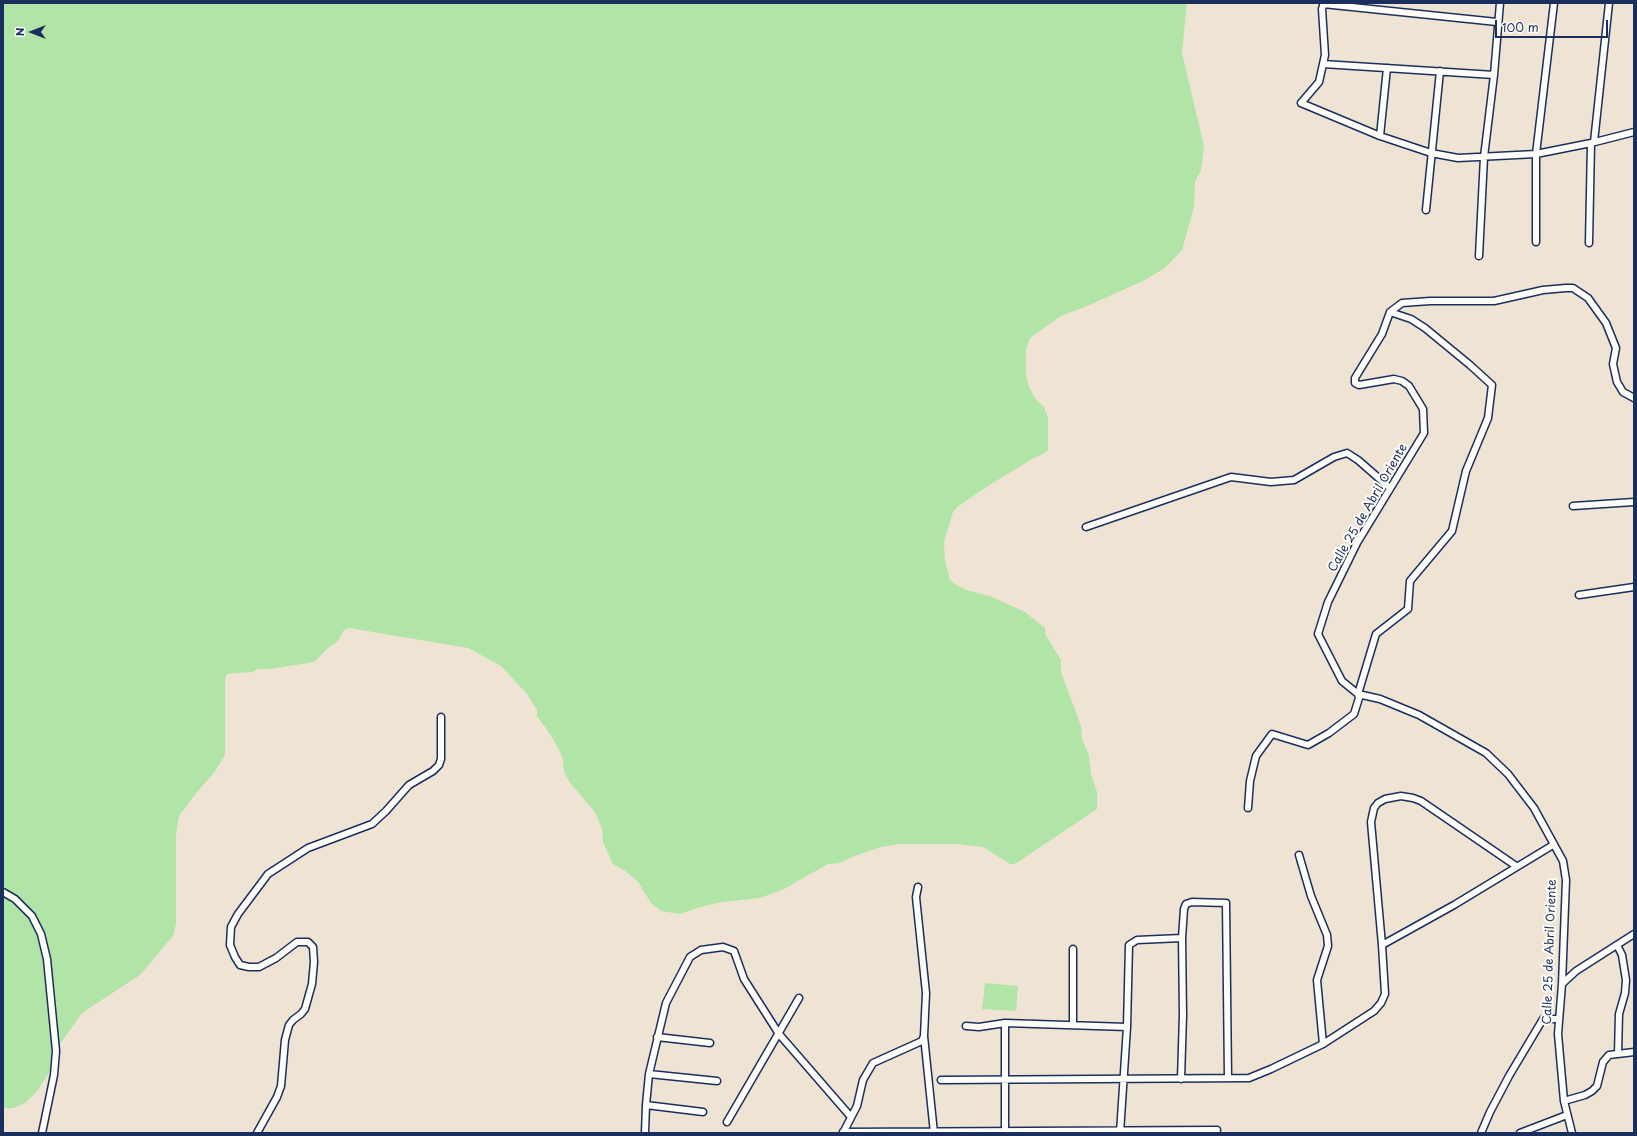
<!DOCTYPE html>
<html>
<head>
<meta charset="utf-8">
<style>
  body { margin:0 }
  #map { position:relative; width:1637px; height:1136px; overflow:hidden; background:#efe4d3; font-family:"Playpen Sans",sans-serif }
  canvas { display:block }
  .frame { position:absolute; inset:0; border:4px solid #1b2f5e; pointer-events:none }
  .north { position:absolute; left:12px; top:12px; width:40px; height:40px; -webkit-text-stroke:3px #fdfcf7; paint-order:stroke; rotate:270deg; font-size:11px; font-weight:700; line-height:16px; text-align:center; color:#1b2f5e }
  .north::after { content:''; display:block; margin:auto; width:14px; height:18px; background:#1b2f5e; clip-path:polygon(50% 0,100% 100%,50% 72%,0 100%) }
  .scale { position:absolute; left:1495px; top:20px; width:113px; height:18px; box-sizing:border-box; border:2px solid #1b2f5e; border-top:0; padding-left:5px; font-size:12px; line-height:14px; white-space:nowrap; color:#1b2f5e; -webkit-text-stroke:3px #fdfcf7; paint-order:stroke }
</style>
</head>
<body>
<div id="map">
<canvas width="1637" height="1136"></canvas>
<div class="frame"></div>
<div class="north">N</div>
<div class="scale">100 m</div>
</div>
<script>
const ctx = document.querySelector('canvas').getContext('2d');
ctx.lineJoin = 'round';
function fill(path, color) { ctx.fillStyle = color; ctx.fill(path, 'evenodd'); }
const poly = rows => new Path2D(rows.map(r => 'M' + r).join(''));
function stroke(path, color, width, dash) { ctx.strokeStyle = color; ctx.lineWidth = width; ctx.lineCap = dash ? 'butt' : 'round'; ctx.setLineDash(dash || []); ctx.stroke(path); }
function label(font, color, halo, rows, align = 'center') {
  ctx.font = font + ' "Playpen Sans",sans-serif'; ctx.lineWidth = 4; ctx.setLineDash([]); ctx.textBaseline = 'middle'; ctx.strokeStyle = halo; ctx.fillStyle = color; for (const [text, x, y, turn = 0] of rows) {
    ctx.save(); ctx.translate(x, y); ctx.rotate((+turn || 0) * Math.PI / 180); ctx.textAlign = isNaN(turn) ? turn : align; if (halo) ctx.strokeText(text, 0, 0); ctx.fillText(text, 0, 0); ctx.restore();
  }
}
fill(poly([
  [3,3,1187,3,1182,53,1204,146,1201,170,1195,182,1194,207,1182,250,1165,268,1143,281,1085,307,1061,316,1030,338,1026,349,1026,375,1029,387,1035,398,1044,407,1048,418,1048,450,1043,454,1032,459,988,486,957,507,953,512,944,542,945,561,950,580,955,584,966,590,990,596,1025,612,1045,628,1045,634,1061,660,1061,672,1081,726,1082,738,1089,756,1091,774,1097,792,1097,809,1015,864,1010,864,983,847,957,844,900,844,881,847,852,857,840,863,828,864,784,889,760,898,722,902,697,908,680,914,661,911,651,903,638,882,624,870,613,864,603,842,602,829,595,812,570,783,564,772,563,759,561,754,552,737,537,716,537,710,527,694,501,666,468,648,349,628,344,630,338,641,328,648,314,662,271,669,258,669,252,672,227,674,225,679,225,755,215,771,194,796,179,816,176,835,176,924,173,936,140,975,82,1013,60,1044,52,1068,38,1090,25,1103,13,1108,3,1108],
  [985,983,1018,986,1016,1011,982,1009]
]), '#b1e5a7');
const minor = poly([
  [1324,3,1322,9,1325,55,1319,82,1301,103,1380,136,1431,153,1458,158,1536,154,1591,143,1634,132],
  [1323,4,1497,22],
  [1323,64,1494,75],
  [1380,136,1387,68],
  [1594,142,1609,3],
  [1426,210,1440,71],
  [1536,242,1536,154,1554,3],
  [1589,243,1591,143],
  [1479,256,1484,157,1494,75,1500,3],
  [1573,506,1634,502],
  [1086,527,1231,477,1271,482,1294,480,1334,457,1347,453,1358,460,1390,488],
  [1579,595,1634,587],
  [1248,808,1250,781,1256,756,1272,734,1308,745,1329,733,1354,714,1359,698,1358,694,1376,634,1408,609,1410,581,1452,531,1466,471,1488,418,1492,385,1470,365,1425,328,1411,319,1390,312],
  [1299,855,1311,896,1327,935,1328,946,1317,980,1323,1044],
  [918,887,916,897,926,993,924,1036,934,1133],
  [3,892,15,899,32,916,41,934,47,959,56,1051,54,1075,42,1133],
  [1382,945,1454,905,1553,845],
  [1617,945,1622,955,1626,980,1625,993,1619,1014,1618,1053],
  [1073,949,1073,1025],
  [1562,984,1576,971,1634,934],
  [966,1026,979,1027,1005,1023,1127,1027],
  [657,1037,710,1043],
  [649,1074,717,1081],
  [1181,1079,1183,1015,1182,938,1184,909,1186,904,1192,902,1226,903,1228,1077],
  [941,1080,1249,1078,1271,1069,1323,1044,1374,1011,1381,1003,1385,994,1382,945,1371,822,1374,808,1378,803,1385,799,1401,796,1413,798,1421,801,1516,866],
  [1564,1101,1585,1095,1592,1091,1597,1086,1603,1062,1609,1055,1634,1052],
  [646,1105,703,1112],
  [727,1122,799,998],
  [843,1132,1217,1130],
  [257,1133,277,1097,281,1086,285,1040,289,1025,293,1020,301,1014,305,1009,312,984,314,962,313,947,308,942,297,942,276,958,259,967,249,967,240,965,235,957,230,945,231,927,238,914,268,874,308,848,372,824,386,811,409,785,433,771,439,765,441,759,441,717],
  [645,1133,646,1105,649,1074,666,1003,690,957,701,950,723,947,734,951,744,979,779,1034,851,1117],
  [843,1133,857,1106,863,1080,873,1063,922,1041,924,1036],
  [1005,1133,1005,1023],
  [1120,1133,1127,1027,1129,945,1137,940,1182,938],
  [1481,1133,1490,1112,1509,1076,1543,1019,1558,1019],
  [1520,1133,1567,1115],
  [1572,1133,1564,1101,1558,1034,1562,984,1566,880,1563,861,1534,808,1508,774,1486,753,1419,715,1380,699,1358,694,1342,681,1318,634,1328,602,1357,543,1424,433,1423,409,1409,386,1402,381,1394,379,1359,385,1355,383,1355,378,1382,334,1390,312,1402,303,1430,301,1494,301,1543,290,1566,288,1573,288,1588,298,1606,323,1616,348,1613,364,1617,382,1623,392,1634,398]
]);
stroke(minor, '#1b2f5e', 9);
stroke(minor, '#fdfcf7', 6);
label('12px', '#1b2f5e', '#fdfcf7', [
  ["Calle 25 de Abril Oriente",1368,508,-60],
  ["Calle 25 de Abril Oriente",1550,952,-88]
]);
</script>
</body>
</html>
